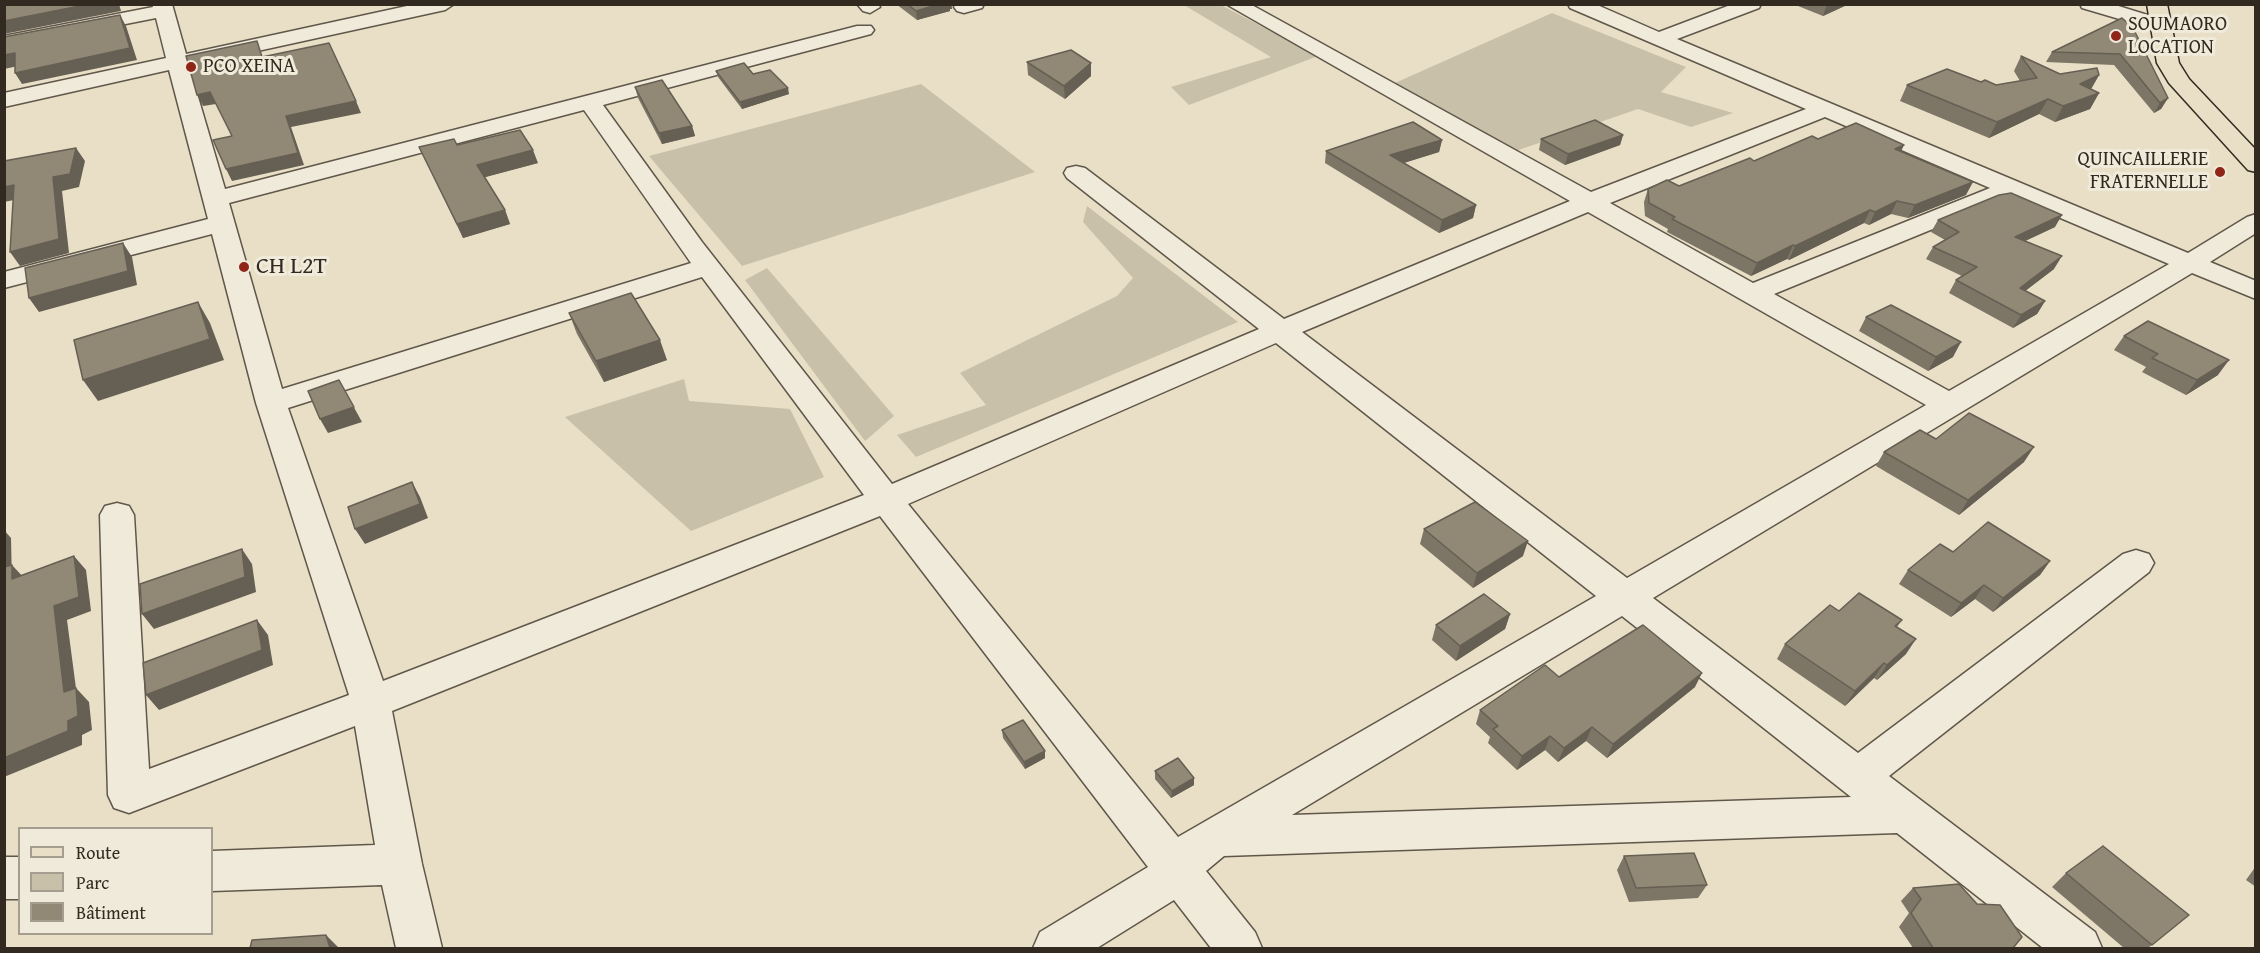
<!DOCTYPE html>
<html>
<head>
<meta charset="utf-8">
<style>
  body { margin:0 }
  #map { position:relative; width:2260px; height:953px; overflow:hidden; background:#e8dfc6; font-family:"Gentium Book Plus",serif }
  canvas { display:block }
  .frame { position:absolute; inset:0; border:6px solid #322a20; pointer-events:none }
  .legend { position:absolute; left:18px; top:827px; width:195px; height:108px; box-sizing:border-box; background:#f0eada; border:2px solid #a49d90; margin:0; padding:8px 10px; list-style:none; font-size:18px; color:#322a20 }
  .legend li { display:flex; align-items:center; gap:12px; height:30px }
  .legend b { width:30px; border:2px solid #a49d90 }
</style>
</head>
<body>
<div id="map">
<canvas width="2260" height="953"></canvas>
<div class="frame"></div>
<ul class="legend">
<li><b style="height:8px;background:#e8dfc6"></b>Route</li>
<li><b style="height:16px;background:#c9c0aa"></b>Parc</li>
<li><b style="height:16px;background:#918876"></b>Bâtiment</li>
</ul>
</div>
<script>
const ctx = document.querySelector('canvas').getContext('2d');
ctx.lineJoin = 'round';
function fill(path, color) { ctx.fillStyle = color; ctx.fill(path, 'evenodd'); }
const poly = rows => new Path2D(rows.map(r => 'M' + r).join(''));
function stroke(path, color, width, dash) { ctx.strokeStyle = color; ctx.lineWidth = width; ctx.lineCap = dash ? 'butt' : 'round'; ctx.setLineDash(dash || []); ctx.stroke(path); }
function label(font, color, halo, rows, align = 'center') {
  ctx.font = font + ' "Gentium Book Plus",serif'; ctx.lineWidth = 6; ctx.setLineDash([]); ctx.textBaseline = 'middle'; ctx.strokeStyle = halo; ctx.fillStyle = color; for (const [text, x, y, turn = 0] of rows) {
    ctx.save(); ctx.translate(x, y); ctx.rotate((+turn || 0) * Math.PI / 180); ctx.textAlign = isNaN(turn) ? turn : align; if (halo) ctx.strokeText(text, 0, 0); ctx.fillText(text, 0, 0); ctx.restore();
  }
}
fill(poly([
  [1184,5,1221,5,1318,56,1189,105,1171,87,1271,57],
  [1552,13,1686,67,1661,92,1733,113,1691,127,1638,109,1507,154,1386,87],
  [921,84,1035,172,742,266,649,156],
  [1087,206,1238,322,916,457,897,435,986,405,960,373,1117,296,1133,278,1083,222],
  [767,268,894,416,865,441,745,280],
  [684,379,689,401,790,409,824,477,691,531,565,417]
]), '#c9c0aa');
const minor = poly([
  [152,4,172,4,186,54,416,4,454,4,445,10,189,66,225,189,857,26,871,26,874,30,871,34,603,105,702,242,892,484,1259,329,1067,178,1064,173,1067,168,1076,166,1085,168,1284,319,1570,201,1226,4,1250,4,1591,192,1806,109,1570,8,1568,4,1595,4,1659,32,1733,4,1761,4,1759,8,1677,39,2188,253,2247,217,2256,214,2256,233,2210,262,2256,281,2256,299,2192,273,1653,598,1858,753,2123,554,2136,550,2149,554,2154,563,2149,572,1889,776,2095,932,2102,948,2043,948,1897,833,1224,856,1206,871,1255,932,1262,948,1211,948,1174,900,1097,948,1033,948,1040,932,1148,867,880,516,392,711,422,864,442,948,396,948,382,885,212,891,212,851,375,845,355,726,129,813,114,808,108,795,100,515,105,506,117,503,129,506,134,515,149,769,349,695,256,403,212,234,4,288,4,272,208,219,169,70,4,107,4,93,166,58,156,18,4,48,4,36,153,7,152,4],
  [584,110,691,263,282,389,229,203,584,110],
  [1825,117,1990,188,1753,283,1610,203,1825,117],
  [2011,197,2169,264,1949,391,1774,294,2011,197],
  [1588,212,1926,405,1627,578,1302,332,1588,212],
  [702,277,864,495,383,681,288,408,702,277],
  [1276,343,1596,596,1178,837,908,504,1276,343],
  [1622,616,1851,797,1292,815,1622,616],
  [857,4,878,4,880,7,870,13,863,11,857,4],
  [956,4,984,4,982,8,964,13,957,11,954,7,956,4],
  [2080,4,2112,4,2167,21,2170,25,2167,29,2160,31,2082,8,2080,4],
  [4,857,20,857,20,899,4,899,4,857]
]);
const major = poly([
  [2147,4,2167,4,2179,63,2189,79,2256,150,2256,172,2248,170,2169,83,2157,63,2147,4]
]);
stroke(minor, '#60574a', 3);
stroke(major, '#322a20', 3);
fill(minor, '#f0eada');
fill(major, '#e8dfc6');
fill(poly([
  [896,4,951,4,952,9,950,9,950,11,917,20],
  [1793,4,1849,4,1823,16],
  [2122,18,2168,98,2161,109,2154,113,2114,65,2046,62,2052,52],
  [2021,56,2060,74,2099,75,2091,89,2099,93,2090,109,2055,122,2039,114,1989,138,1900,101,1907,85,1981,82,1996,85,2020,81,2014,71],
  [1027,62,1091,63,1091,76,1065,99,1028,75],
  [716,71,753,74,789,94,742,109,718,77],
  [635,87,692,126,695,136,662,144,638,98],
  [1623,135,1620,145,1565,165,1539,150,1541,139],
  [1818,139,1901,151,1966,195,1908,218,1891,214,1869,225,1864,223,1789,260,1787,259,1751,276,1667,232,1668,229,1645,216,1644,202,1648,189,1679,186],
  [1442,140,1439,152,1403,163,1476,205,1473,218,1439,233,1325,163,1326,151],
  [457,145,538,163,485,177,505,210,510,224,463,238,419,147],
  [1938,220,2055,227,2025,241,2054,269,2025,291,2045,301,2037,314,2013,328,1949,293,1956,280,1962,276,1926,259,1933,247,1945,240,1931,232],
  [569,313,667,360,604,382,577,334],
  [1866,317,1953,357,1928,371,1859,331],
  [2124,336,2218,375,2186,395,2142,372,2146,367,2114,350],
  [1936,439,2024,462,1959,515,1876,466,1884,452],
  [1424,529,1523,556,1473,588,1420,544],
  [1953,552,2050,561,2040,575,1993,612,1975,599,1951,617,1899,584,1908,570],
  [1839,611,1902,620,1897,627,1906,654,1877,680,1874,678,1845,706,1777,659,1785,644],
  [1510,614,1505,629,1456,661,1432,640,1436,625],
  [1559,677,1695,687,1607,758,1586,741,1558,762,1545,750,1517,770,1488,743,1490,737,1476,724,1480,710],
  [1002,730,1045,751,1045,758,1025,769,1003,738],
  [1155,771,1194,785,1171,798,1155,779],
  [1624,856,1707,885,1698,898,1629,902,1617,870],
  [2256,866,2256,887,2246,880],
  [2066,873,2189,915,2148,948,2124,948,2052,887],
  [1913,888,2013,948,1913,948,1899,927,1909,913,1901,901]
]), '#7d7565');
fill(poly([
  [90,4,119,4,121,11,4,34,4,21],
  [940,4,951,4,952,9,950,9,950,11,917,20,916,11],
  [1827,4,1849,4,1823,16],
  [120,15,126,26,137,60,22,84,15,73],
  [15,53,23,65,4,69,4,55],
  [1091,63,1091,76,1065,99,1064,86],
  [2099,75,2090,91,2080,84],
  [788,88,789,94,742,109,740,102],
  [210,92,216,104,203,106,197,95],
  [2099,93,2090,109,2055,122,2063,106],
  [2168,98,2161,109,2154,113,2160,103],
  [2048,99,2039,114,1989,138,1997,122],
  [356,101,361,113,291,127,304,165,232,181,226,169,286,116],
  [692,126,695,136,662,144,659,133],
  [1623,135,1620,145,1565,165,1568,154],
  [1442,140,1439,152,1388,168,1390,155],
  [1904,145,1898,158,1895,149],
  [76,148,85,161,79,187,62,191,69,253,20,266,10,252,53,177],
  [533,150,538,163,482,178,477,165],
  [1973,182,1966,195,1908,218,1915,205],
  [14,185,24,198,4,202,4,187],
  [1897,201,1891,214,1869,225,1875,212],
  [1476,205,1473,218,1439,233,1442,220],
  [505,210,510,224,463,238,457,224],
  [1870,210,1864,223,1789,260,1795,246],
  [2062,215,2055,227,2008,249,2015,237],
  [123,243,132,257,137,285,39,312,29,298],
  [1793,245,1787,259,1751,276,1757,263],
  [2062,256,2054,269,2012,301,2020,288],
  [2045,301,2037,314,2013,328,2021,315],
  [198,302,210,323,224,360,98,401,83,380],
  [660,340,667,360,604,382,596,361],
  [1961,342,1953,357,1928,371,1936,357],
  [2229,360,2218,375,2186,395,2197,380],
  [339,380,362,422,328,433,320,419],
  [2034,447,2024,462,1959,515,1968,500],
  [412,482,420,497,428,518,365,544,355,529],
  [4,530,11,538,12,583,4,576],
  [1528,541,1523,556,1473,588,1477,573],
  [242,549,252,564,256,592,154,629,142,614],
  [74,556,86,570,91,611,67,620,77,696,76,688,89,702,92,730,82,735,82,745,4,777,4,758,64,692,54,606],
  [2050,561,2040,575,1993,612,2003,598],
  [12,565,25,579,12,579],
  [1984,585,1975,599,1951,617,1961,603],
  [1510,614,1505,629,1456,661,1460,646],
  [257,620,268,635,273,665,159,710,146,695],
  [1916,639,1906,654,1877,680,1887,665],
  [1884,663,1874,678,1845,706,1855,691],
  [1702,673,1695,687,1607,758,1613,744],
  [1592,727,1586,741,1558,762,1564,748],
  [1550,736,1545,750,1517,770,1522,756],
  [1045,751,1045,758,1025,769,1024,762],
  [1194,778,1194,785,1171,798,1172,791],
  [326,935,339,948,330,948]
]), '#665f53');
const building = poly([
  [4,4,90,4,4,21,4,4],
  [907,4,940,4,916,11,907,4],
  [120,15,130,48,15,73,15,53,4,55,4,37,120,15],
  [2122,18,2133,28,2168,98,2160,103,2120,54,2052,52,2122,18],
  [257,41,262,57,329,43,356,101,286,116,298,153,226,169,213,140,232,136,210,92,197,95,186,56,257,41],
  [1071,50,1091,63,1064,86,1027,62,1071,50],
  [2021,56,2060,74,2097,68,2099,75,2080,84,2099,93,2063,106,2048,99,1997,122,1907,85,1947,69,1981,82,1985,80,1996,85,2037,78,2021,56],
  [744,63,753,74,770,70,788,88,740,102,716,71,744,63],
  [662,80,692,126,659,133,635,87,662,80],
  [1595,120,1623,135,1568,154,1541,139,1595,120],
  [1413,122,1442,140,1390,155,1476,205,1442,220,1326,151,1413,122],
  [1856,123,1904,145,1895,149,1973,182,1915,205,1897,201,1875,212,1870,210,1795,246,1793,245,1757,263,1672,219,1675,217,1649,203,1648,189,1667,180,1679,186,1750,158,1754,161,1812,136,1818,139,1856,123],
  [520,130,533,150,477,165,505,210,457,224,419,147,454,139,457,145,520,130],
  [76,148,70,174,53,177,59,239,10,252,14,185,4,187,4,161,76,148],
  [2011,193,2062,215,2015,237,2062,256,2020,288,2045,301,2021,315,1956,280,1977,267,1933,247,1959,232,1938,220,1999,195,2011,193],
  [123,243,128,271,29,298,25,268,123,243],
  [631,293,660,340,596,361,569,313,631,293],
  [198,302,210,339,83,380,74,340,198,302],
  [1891,305,1961,342,1936,357,1866,317,1891,305],
  [2148,321,2229,360,2197,380,2152,358,2158,354,2124,336,2148,321],
  [339,380,354,407,320,419,308,391,339,380],
  [1969,413,2034,447,1968,500,1884,452,1920,430,1936,439,1969,413],
  [412,482,420,504,355,529,348,507,412,482],
  [1475,502,1528,541,1477,573,1424,529,1475,502],
  [1988,522,2050,561,2003,598,1984,585,1961,603,1908,570,1940,544,1953,552,1988,522],
  [242,549,245,577,142,614,140,584,242,549],
  [74,556,79,597,54,606,64,692,76,688,78,716,68,721,68,731,4,758,4,567,12,565,12,579,74,556],
  [1859,593,1902,620,1895,626,1916,639,1887,665,1884,663,1855,691,1785,644,1830,605,1839,611,1859,593],
  [1484,594,1510,614,1460,646,1436,625,1484,594],
  [257,620,262,650,146,695,143,663,257,620],
  [1643,625,1702,673,1613,744,1592,727,1564,748,1550,736,1522,756,1493,729,1498,726,1480,710,1545,665,1559,677,1643,625],
  [1023,720,1045,751,1024,762,1002,730,1023,720],
  [1178,758,1194,778,1172,791,1155,771,1178,758],
  [2103,846,2189,915,2152,945,2066,873,2103,846],
  [1694,853,1707,885,1636,888,1624,856,1694,853],
  [1959,884,1977,904,2000,905,2022,937,2013,948,1933,948,1911,913,1921,899,1913,888,1959,884],
  [326,935,330,948,250,948,252,940,326,935]
]);
fill(building, '#918876');
stroke(building, '#665f53', 1.5);
for (const [x, y, r, color] of [
  [2116,36,6,"#8f2418"],
  [191,67,6,"#8f2418"],
  [2220,172,6,"#8f2418"],
  [244,267,6,"#8f2418"]
]) { const dot = new Path2D(); dot.arc(x, y, r, 0, 2 * Math.PI); ctx.fillStyle = color; ctx.fill(dot); stroke(dot, '#f0eada', 2); }
label('20px', '#322a20', '#f0eada', [
  ["SOUMAORO",2128,25],
  ["LOCATION",2128,48],
  ["PCO XEINA",203,67],
  ["QUINCAILLERIE",2208,160,"right"],
  ["FRATERNELLE",2208,183,"right"]
], 'left');
label('24px', '#322a20', '#f0eada', [
  ["CH L2T",256,267]
], 'left');
</script>
</body>
</html>
